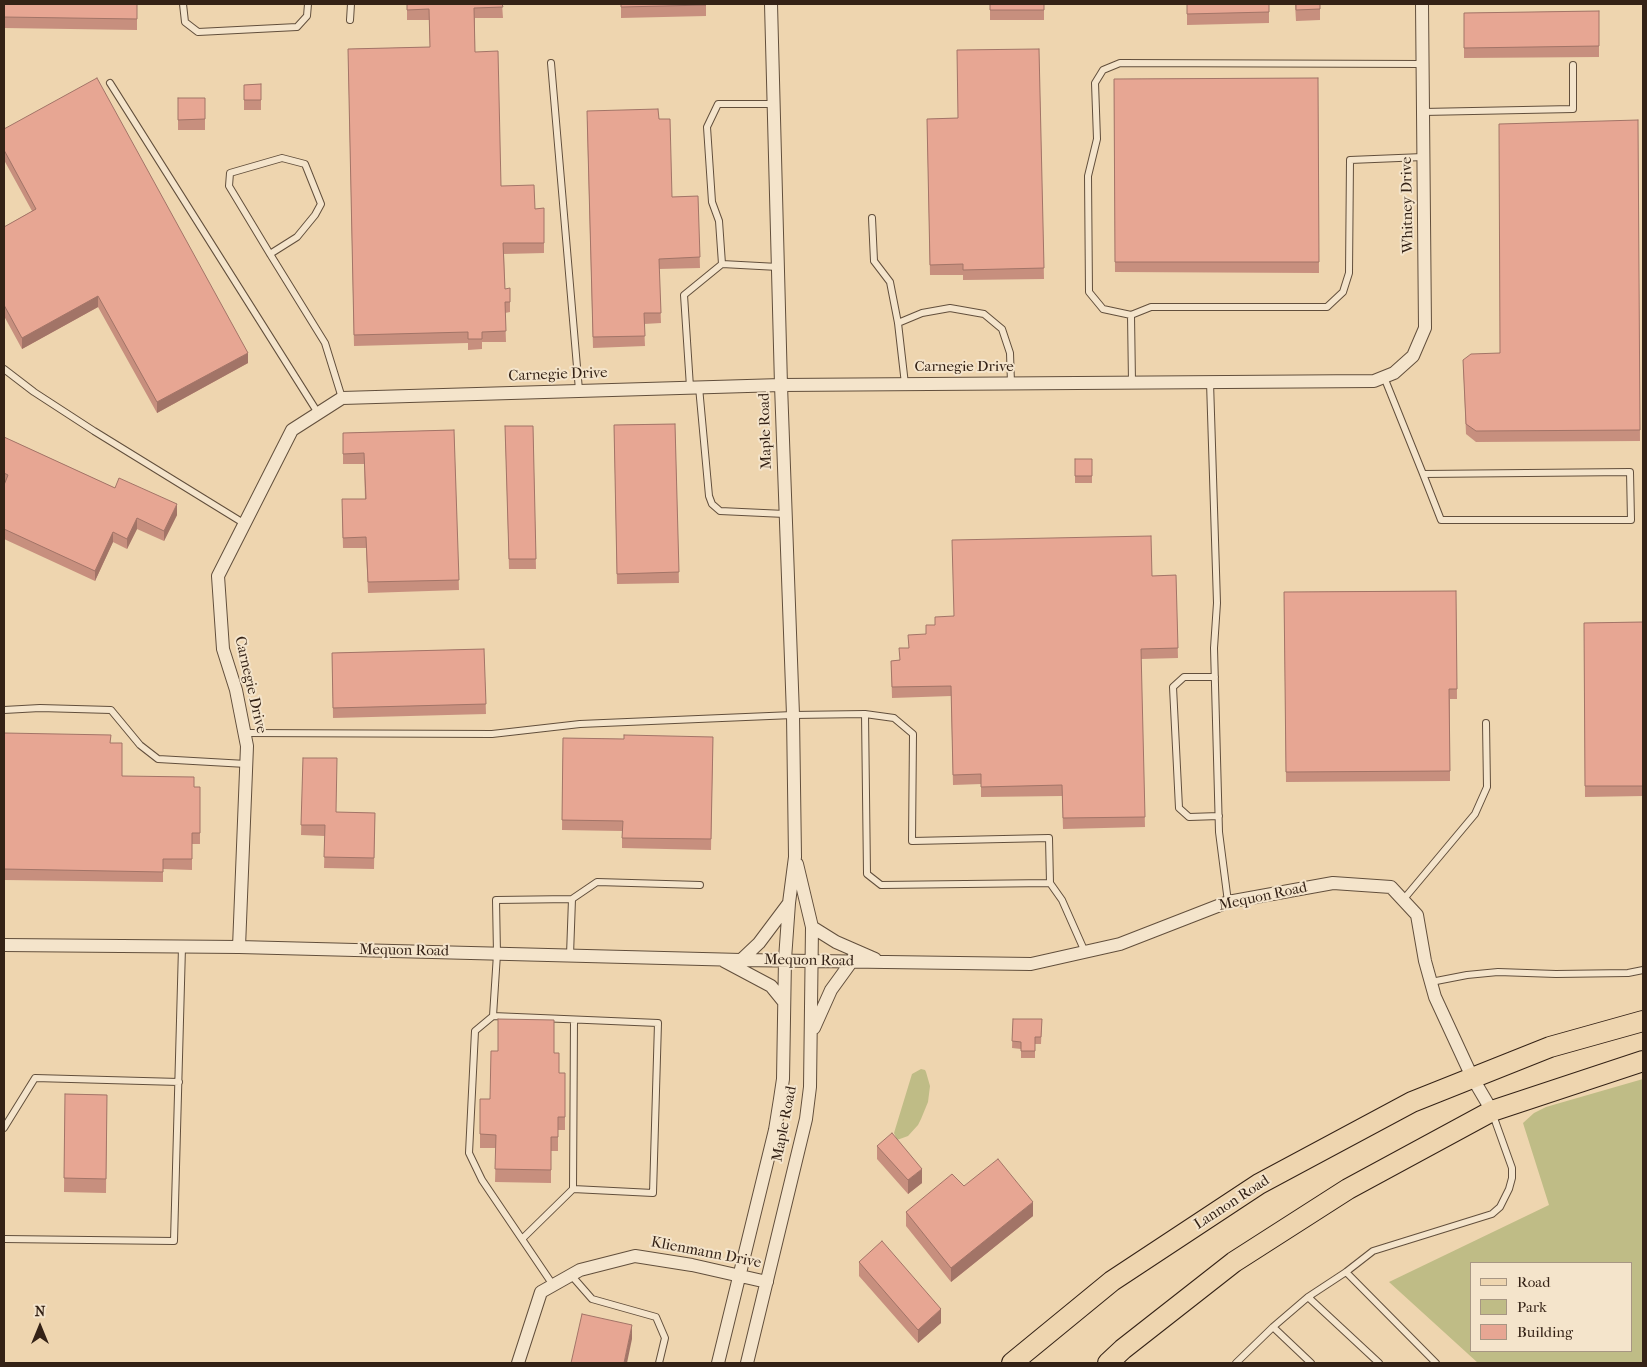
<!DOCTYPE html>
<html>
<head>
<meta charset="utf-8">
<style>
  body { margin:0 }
  #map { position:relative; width:1647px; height:1367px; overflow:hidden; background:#eed5af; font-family:"IM FELL French Canon",serif }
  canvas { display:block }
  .frame { position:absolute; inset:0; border:5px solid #342216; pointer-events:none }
  .legend { position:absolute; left:1470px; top:1262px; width:162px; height:90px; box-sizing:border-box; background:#f4e4cb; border:1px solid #a79683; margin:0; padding:6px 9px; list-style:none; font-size:15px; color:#342216 }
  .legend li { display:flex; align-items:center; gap:10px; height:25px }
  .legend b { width:25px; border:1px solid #a79683 }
  .north { position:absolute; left:15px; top:1302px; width:50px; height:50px; -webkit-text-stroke:4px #f4e4cb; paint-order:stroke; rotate:0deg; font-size:14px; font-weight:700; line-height:20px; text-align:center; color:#342216 }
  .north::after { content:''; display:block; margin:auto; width:18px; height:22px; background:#342216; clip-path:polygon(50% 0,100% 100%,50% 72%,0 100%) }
</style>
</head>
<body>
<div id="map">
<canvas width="1647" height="1367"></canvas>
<div class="frame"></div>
<ul class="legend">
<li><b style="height:6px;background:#eed5af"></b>Road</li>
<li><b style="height:14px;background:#bfbc86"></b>Park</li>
<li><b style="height:14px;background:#e7a693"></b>Building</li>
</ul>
<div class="north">N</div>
</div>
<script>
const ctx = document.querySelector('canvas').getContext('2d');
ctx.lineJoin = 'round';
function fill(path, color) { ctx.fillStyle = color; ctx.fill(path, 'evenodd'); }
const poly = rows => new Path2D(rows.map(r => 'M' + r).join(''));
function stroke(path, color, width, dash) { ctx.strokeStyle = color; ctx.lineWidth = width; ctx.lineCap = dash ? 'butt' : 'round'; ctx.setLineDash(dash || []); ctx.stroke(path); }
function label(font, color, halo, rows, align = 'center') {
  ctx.font = font + ' "IM FELL French Canon",serif'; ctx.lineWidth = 4; ctx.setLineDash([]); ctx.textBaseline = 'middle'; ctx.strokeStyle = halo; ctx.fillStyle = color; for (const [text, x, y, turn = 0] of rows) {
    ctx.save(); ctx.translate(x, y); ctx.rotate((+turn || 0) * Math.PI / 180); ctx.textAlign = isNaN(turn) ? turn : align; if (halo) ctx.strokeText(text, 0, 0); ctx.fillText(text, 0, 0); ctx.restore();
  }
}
fill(poly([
  [921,1069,925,1070,926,1072,930,1086,928,1102,921,1119,918,1125,908,1136,897,1140,894,1133,912,1074],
  [1643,1079,1643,1363,1478,1363,1389,1282,1549,1205,1523,1123,1534,1113,1546,1107],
  [1471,1263,1631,1263,1631,1351,1471,1351]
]), '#bfbc86');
const lane = poly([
  [183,4,185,22,198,32,297,27,307,16,308,4],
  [350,20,351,4],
  [551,63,579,390],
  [110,83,318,413],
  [1423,112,1573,109,1573,65],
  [872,218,874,261,890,282,898,323,905,384],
  [270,254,297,237,315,215,321,204,305,164,282,158,230,173,229,186,270,254,325,343,342,398],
  [722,264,778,267],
  [1131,315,1151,307,1327,307,1343,292,1349,273,1350,160,1423,157],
  [898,323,922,313,950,308,984,314,1002,329,1010,353,1011,383],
  [4,369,34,392,94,431,245,524],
  [1384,377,1423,474,1630,472,1631,520,1441,520,1423,474],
  [1132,382,1131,315,1103,309,1089,292,1088,176,1097,139,1095,83,1103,70,1120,63,1422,64],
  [1210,382,1217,603,1214,648,1219,832,1228,902],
  [690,387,684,295,722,264,719,221,712,202,707,127,718,104,774,104],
  [699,387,709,496,712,504,720,511,785,514],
  [1215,677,1184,677,1173,687,1179,808,1189,817,1219,816],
  [4,710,40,708,111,710,140,745,158,759,246,764],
  [865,714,867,874,881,885,1050,883,1062,900,1085,952],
  [245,733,492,734,580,724,793,715,865,714,894,718,913,734,912,841,1049,838,1050,883],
  [572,899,597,882,700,885],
  [1403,900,1475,814,1487,787,1486,723],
  [1431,982,1467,975,1498,972,1556,974,1628,973,1643,970],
  [493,1016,658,1023,653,1193,573,1189,522,1239],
  [4,1128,35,1078,179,1082],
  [573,1189,574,1020],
  [4,1239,174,1241,182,947],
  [1346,1272,1436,1363],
  [571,1275,592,1299,656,1317,665,1338,659,1363],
  [553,1285,482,1180,469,1153,475,1031,493,1016,497,954,496,900,572,899,570,955],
  [1308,1297,1379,1363],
  [1273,1327,1311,1363],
  [1236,1363,1273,1327,1308,1297,1346,1272,1373,1251,1492,1214,1500,1207,1509,1189,1512,1178,1512,1168,1493,1115]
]);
const street = poly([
  [812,927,836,942,875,959],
  [4,945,239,947,741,960,1031,964,1120,944,1228,902,1333,883,1391,887,1417,915,1425,961,1435,997,1472,1077,1492,1111],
  [239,947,247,746,236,690,223,649,218,576,292,430,342,398,781,385,1374,381,1394,373,1413,356,1425,328,1422,4],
  [741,960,759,943,789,903],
  [724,961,771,986,784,1002],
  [814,1028,831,990,852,961],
  [518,1363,541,1292,580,1270,635,1256,692,1265,767,1282],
  [718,1363,775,1130,780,1099,783,1079,785,959,789,903,795,857,793,715,781,385,771,4],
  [747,1363,806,1119,810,1087,812,927,797,864]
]);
const primary = poly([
  [1012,1363,1112,1281,1259,1184,1412,1102,1550,1047,1643,1021],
  [1108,1363,1123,1349,1234,1262,1348,1189,1492,1111,1643,1061]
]);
stroke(lane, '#624f3c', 8);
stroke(street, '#624f3c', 14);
stroke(primary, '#342216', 22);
stroke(lane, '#f4e4cb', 6);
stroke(street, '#f4e4cb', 12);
stroke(primary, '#eed5af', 20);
fill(poly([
  [4,4,137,4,137,30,4,28],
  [407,4,502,4,503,18,475,18,475,52,501,186,535,209,544,208,544,253,504,254,505,289,510,302,510,312,505,313,506,342,482,342,482,349,468,350,468,343,354,346,348,49,430,47,429,20,407,20],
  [621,4,706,4,706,16,621,18],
  [990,4,1044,4,1044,20,990,20],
  [1187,4,1269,4,1269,23,1187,25],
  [1295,4,1320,4,1320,20,1296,21],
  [1599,11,1599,57,1464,58,1464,13],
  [1039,49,1044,279,963,280,963,275,930,275,927,119,958,118],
  [1318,78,1319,273,1115,272,1114,79],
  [261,84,261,110,244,110,244,85],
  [178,98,205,98,205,130,178,130],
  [659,119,672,197,698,196,700,268,659,269,661,323,644,324,645,346,593,348,587,121],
  [1638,120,1640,441,1476,442,1466,434,1463,360,1500,353],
  [4,129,248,363,157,413,98,307,22,349,4,316,4,227,32,211,4,160],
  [675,424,679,583,617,584,614,425],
  [505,426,533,426,536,569,509,569],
  [454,430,459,590,368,593,366,548,343,548,342,510,365,499,364,464,343,464,343,433],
  [4,437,115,488,177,515,164,541,137,529,127,549,113,542,95,581,4,539],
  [1075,459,1092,459,1092,483,1075,483],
  [1176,575,1178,658,1141,659,1145,827,1063,829,1062,796,981,797,981,784,953,785,951,696,892,698,891,661,900,660,935,625,953,616,1152,576],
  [1456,591,1457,699,1450,699,1450,781,1286,782,1284,592],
  [1643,622,1643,796,1585,797,1584,623],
  [484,649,486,714,333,718,332,653],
  [4,733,111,743,122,776,194,787,200,787,200,844,192,844,192,870,163,869,163,882,4,880],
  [713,737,711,850,622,848,622,831,562,830,563,738,624,739],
  [303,758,336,812,375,813,374,869,324,868,325,836,301,835],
  [1013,1019,1042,1019,1041,1044,1035,1044,1035,1058,1021,1058,1021,1049,1012,1048],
  [554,1053,559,1073,565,1073,565,1130,558,1130,558,1151,551,1151,551,1183,495,1182,496,1148,480,1148,480,1134,490,1099],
  [65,1094,107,1095,106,1193,64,1192],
  [877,1146,922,1183,908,1194,877,1159],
  [964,1186,1033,1216,951,1282,906,1226,906,1212],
  [859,1262,941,1323,918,1343,859,1276]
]), '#c78f7e');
fill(poly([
  [98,296,98,307,22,349,22,338],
  [248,353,248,363,157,413,157,402],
  [177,504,177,515,164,541,164,531],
  [137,518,137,529,127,549,127,539],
  [113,532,113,542,95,581,95,571],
  [922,1169,922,1183,908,1194,908,1180],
  [1033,1202,1033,1216,951,1282,951,1268],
  [941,1309,941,1323,918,1343,918,1330],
  [632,1325,632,1339,627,1363,624,1363]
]), '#a27467');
const building = poly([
  [4,4,137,4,137,19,4,17,4,4],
  [407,4,502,4,503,7,474,8,475,52,498,51,501,186,534,185,535,209,544,208,544,243,503,243,505,289,510,288,510,302,505,302,506,331,482,332,482,339,468,339,468,332,354,335,348,49,430,47,429,9,407,10,407,4],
  [621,4,706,4,706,5,621,7,621,4],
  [990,4,1044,4,1044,10,990,10,990,4],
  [1187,4,1269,4,1269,12,1187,14,1187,4],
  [1296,4,1320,4,1320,9,1296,10,1296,4],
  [1599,11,1599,46,1464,48,1464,13,1599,11],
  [1039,49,1044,268,963,270,963,264,930,265,927,119,958,118,957,50,1039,49],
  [97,78,248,353,157,402,98,296,22,338,4,305,4,227,36,209,4,150,4,129,97,78],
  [1318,78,1319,262,1115,262,1114,79,1318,78],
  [261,84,261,100,244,100,244,85,261,84],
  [178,98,205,98,205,119,178,120,178,98],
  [658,109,659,119,670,119,672,197,698,196,700,257,659,259,661,313,644,313,645,336,593,337,587,111,658,109],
  [1638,120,1640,430,1476,431,1466,424,1463,360,1471,354,1500,353,1499,124,1638,120],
  [675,424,679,572,617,574,614,425,675,424],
  [505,426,533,426,536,559,509,559,505,426],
  [454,430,459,580,368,582,366,537,343,538,342,499,366,499,364,453,343,454,343,433,454,430],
  [4,437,115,488,119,478,177,504,164,531,137,518,127,539,113,532,95,571,4,529,4,485,8,475,4,473,4,437],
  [1075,459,1092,459,1092,476,1075,476,1075,459],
  [1151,536,1152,576,1176,575,1178,648,1141,649,1145,817,1063,818,1062,785,981,787,981,774,953,775,951,686,892,687,891,661,900,660,899,648,909,648,908,635,926,634,926,625,935,625,935,617,954,616,952,540,1151,536],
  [1456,591,1457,689,1449,689,1450,771,1286,772,1284,592,1456,591],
  [1643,622,1643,786,1585,786,1584,623,1643,622],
  [484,649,486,704,333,708,332,653,484,649],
  [4,733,111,735,110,743,122,743,122,776,194,777,194,787,200,787,200,833,192,833,192,859,163,859,163,872,4,869,4,733],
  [624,735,713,737,711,839,622,838,623,821,562,820,563,738,624,739,624,735],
  [303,758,337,758,336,812,375,813,374,858,324,857,325,825,301,825,303,758],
  [498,1019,554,1020,554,1053,559,1053,559,1073,565,1073,565,1117,558,1117,558,1137,551,1137,551,1170,495,1169,496,1135,480,1134,480,1099,490,1099,491,1051,498,1051,498,1019],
  [1013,1019,1042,1019,1041,1037,1035,1037,1035,1051,1021,1051,1021,1042,1012,1041,1013,1019],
  [65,1094,107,1095,106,1179,64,1178,65,1094],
  [892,1133,922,1169,908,1180,877,1146,892,1133],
  [998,1159,1033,1202,951,1268,906,1212,952,1174,964,1186,998,1159],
  [882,1241,941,1309,918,1330,859,1262,882,1241],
  [582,1314,632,1325,624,1363,571,1363,582,1314]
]);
fill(building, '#e7a693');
stroke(building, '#a27467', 1);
label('15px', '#342216', '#f4e4cb', [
  ["Whitney Drive",1408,205,-91],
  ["Carnegie Drive",964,367],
  ["Carnegie Drive",558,375,-2],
  ["Maple Road",766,431,-92],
  ["Carnegie Drive",250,685,77],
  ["Mequon Road",1263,897,-12],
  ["Mequon Road",404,951,1],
  ["Mequon Road",809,961,1],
  ["Maple Road",785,1124,-79],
  ["Lannon Road",1232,1203,-33],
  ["Klienmann Drive",706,1253,11]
]);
</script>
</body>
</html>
